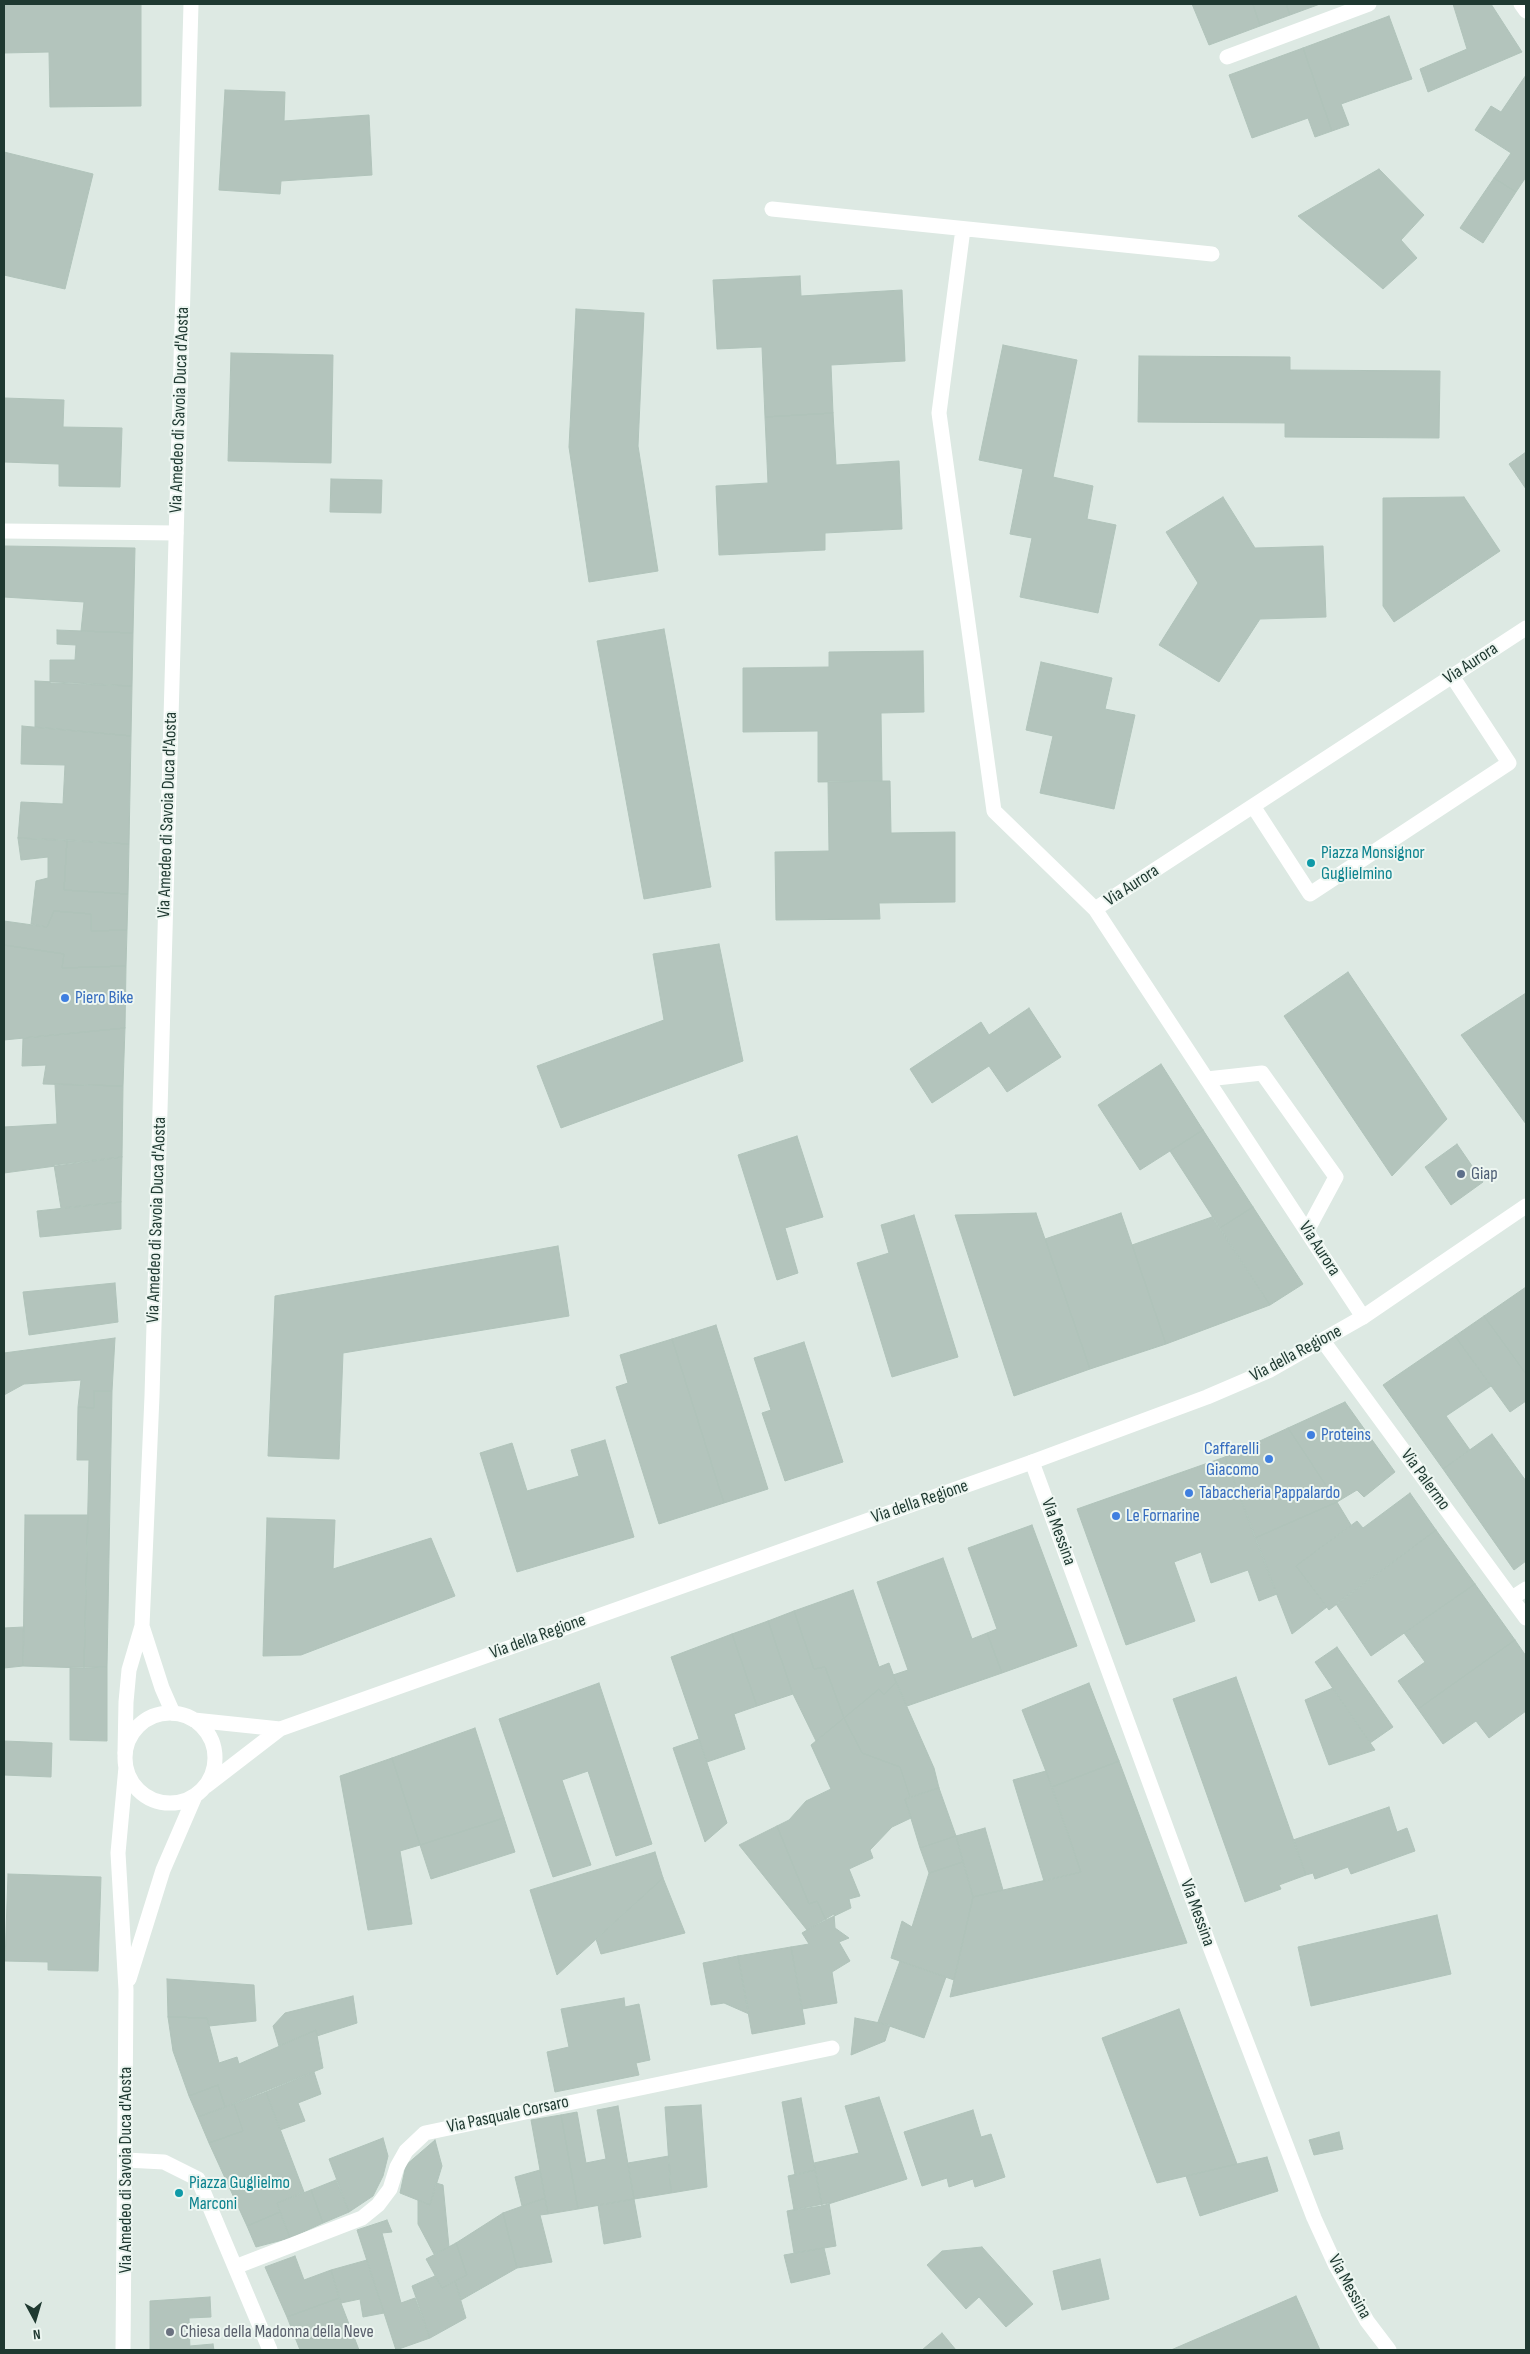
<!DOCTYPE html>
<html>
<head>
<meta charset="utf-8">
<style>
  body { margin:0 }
  #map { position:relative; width:1530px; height:2354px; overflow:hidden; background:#dde9e3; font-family:"Sofia Sans Condensed",sans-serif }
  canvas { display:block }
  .frame { position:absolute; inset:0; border:5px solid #1f3931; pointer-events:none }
  .north { position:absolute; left:10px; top:2294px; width:50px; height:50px; -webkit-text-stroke:4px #edf6f1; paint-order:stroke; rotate:174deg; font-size:14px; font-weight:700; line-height:20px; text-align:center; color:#1f3931 }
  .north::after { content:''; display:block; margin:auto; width:18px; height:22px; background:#1f3931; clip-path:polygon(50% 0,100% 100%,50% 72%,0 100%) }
</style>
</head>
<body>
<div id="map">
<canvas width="1530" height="2354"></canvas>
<div class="frame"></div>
<div class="north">N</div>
</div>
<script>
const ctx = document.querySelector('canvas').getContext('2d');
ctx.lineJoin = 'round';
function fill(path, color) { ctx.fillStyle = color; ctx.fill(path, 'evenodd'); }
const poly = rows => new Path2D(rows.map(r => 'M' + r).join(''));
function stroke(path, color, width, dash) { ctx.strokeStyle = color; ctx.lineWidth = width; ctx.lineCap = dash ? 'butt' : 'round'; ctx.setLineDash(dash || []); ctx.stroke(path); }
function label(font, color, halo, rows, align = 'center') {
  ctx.font = font + ' "Sofia Sans Condensed",sans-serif'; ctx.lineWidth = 4; ctx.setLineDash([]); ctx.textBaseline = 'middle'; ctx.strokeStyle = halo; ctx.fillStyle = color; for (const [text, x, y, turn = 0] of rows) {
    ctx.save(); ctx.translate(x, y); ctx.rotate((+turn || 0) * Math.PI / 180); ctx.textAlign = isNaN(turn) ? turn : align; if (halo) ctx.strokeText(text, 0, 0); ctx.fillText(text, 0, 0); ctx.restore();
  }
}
const building = poly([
  [4,4,141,4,141,106,50,107,49,52,4,53,4,4],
  [1192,4,1253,4,1260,26,1209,45,1192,4],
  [1253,4,1286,4,1290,15,1260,26,1253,4],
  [1286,4,1320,4,1290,15,1286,4],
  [1453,4,1491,4,1522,52,1428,92,1420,69,1467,49,1453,4],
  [1389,16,1412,79,1341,104,1349,125,1332,131,1303,48,1389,16],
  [1303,48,1332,131,1315,137,1308,118,1252,138,1229,75,1303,48],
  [1526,75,1526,177,1516,192,1494,178,1511,153,1475,130,1491,106,1501,112,1526,75],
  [225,90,285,92,284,121,369,115,372,175,281,181,280,194,219,190,225,90],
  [4,152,93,174,65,289,4,275,4,152],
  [1379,169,1424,215,1401,240,1417,258,1383,289,1298,216,1379,169],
  [1494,178,1516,192,1483,243,1460,228,1494,178],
  [800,276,801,296,902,290,905,361,831,365,833,413,765,417,762,347,717,349,713,280,800,276],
  [576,309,644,313,638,446,658,571,589,582,569,447,576,309],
  [1003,345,1077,360,1053,477,1093,486,1087,519,1116,525,1098,613,1020,597,1032,538,1010,534,1023,469,979,460,1003,345],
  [231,353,333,355,331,463,228,461,231,353],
  [1139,356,1290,357,1290,370,1440,371,1439,438,1285,437,1285,423,1138,422,1139,356],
  [4,398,64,400,63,427,122,428,120,487,59,486,59,464,4,462,4,398],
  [833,413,836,465,899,461,902,529,825,533,825,550,719,555,716,486,768,483,765,417,833,413],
  [1526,452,1526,489,1509,464,1526,452],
  [331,479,382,480,381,513,330,512,331,479],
  [1223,497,1255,548,1323,546,1326,617,1260,619,1219,682,1159,645,1198,583,1166,532,1223,497],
  [1464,497,1500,551,1394,622,1383,606,1383,498,1464,497],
  [4,546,135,548,133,633,81,631,84,602,4,597,4,546],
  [664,629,711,887,644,899,597,641,664,629],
  [57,630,133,633,132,686,50,683,50,660,75,660,76,645,57,644,57,630],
  [923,651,924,712,881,713,882,781,818,782,818,731,743,732,743,668,829,667,829,652,923,651],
  [1041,662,1112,678,1105,709,1135,715,1114,809,1040,793,1053,736,1026,730,1041,662],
  [35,681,132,686,131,736,35,727,35,681],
  [22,726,131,736,129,844,18,838,21,802,63,804,65,765,21,764,22,726],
  [828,781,890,781,891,833,955,832,955,902,879,903,880,919,776,920,775,852,829,851,828,781],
  [18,838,67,840,64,890,128,894,127,930,91,931,91,914,54,911,47,927,31,924,36,881,48,878,48,857,21,860,18,838],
  [67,840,129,844,128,894,64,890,67,840],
  [54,911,91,914,91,931,127,930,126,966,62,968,64,954,4,945,4,921,47,927,54,911],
  [719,944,743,1061,561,1128,537,1066,664,1020,653,954,719,944],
  [4,945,64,954,62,968,126,966,125,1028,4,1040,4,945],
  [1348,972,1447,1119,1392,1176,1284,1016,1348,972],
  [1526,993,1526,1124,1461,1035,1526,993],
  [1029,1008,1061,1057,1007,1092,989,1066,932,1103,910,1069,981,1022,989,1035,1029,1008],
  [125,1028,123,1086,43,1084,46,1065,22,1066,23,1038,125,1028],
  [1161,1064,1203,1130,1140,1170,1098,1105,1161,1064],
  [55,1084,123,1086,122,1157,4,1173,4,1127,57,1124,55,1084],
  [1203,1130,1253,1207,1220,1228,1170,1151,1203,1130],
  [797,1136,823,1217,785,1228,798,1273,777,1280,738,1155,797,1136],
  [1457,1144,1483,1182,1451,1205,1425,1167,1457,1144],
  [122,1157,121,1202,61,1208,54,1165,122,1157],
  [121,1202,121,1229,40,1237,37,1211,121,1202],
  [1253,1207,1303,1284,1270,1305,1220,1228,1253,1207],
  [1036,1213,1090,1369,1014,1396,955,1215,1036,1213],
  [1121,1213,1166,1344,1090,1369,1045,1239,1121,1213],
  [914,1215,958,1357,892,1377,857,1263,889,1253,881,1225,914,1215],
  [1212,1217,1270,1305,1166,1344,1132,1245,1212,1217],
  [558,1246,569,1316,343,1353,339,1459,268,1456,275,1296,558,1246],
  [115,1283,118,1322,29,1335,23,1292,115,1283],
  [1526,1287,1526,1374,1484,1316,1526,1287],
  [1484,1316,1526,1374,1526,1401,1510,1412,1455,1336,1484,1316],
  [716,1325,768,1489,724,1503,672,1339,716,1325],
  [1455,1336,1491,1386,1446,1416,1470,1450,1443,1469,1383,1385,1455,1336],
  [115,1338,112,1391,94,1391,94,1408,78,1407,81,1380,24,1384,4,1395,4,1353,115,1338],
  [672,1339,724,1503,659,1524,616,1387,628,1383,620,1355,672,1339],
  [804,1342,843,1462,785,1481,762,1413,771,1410,754,1358,804,1342],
  [94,1391,112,1391,107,1667,84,1668,89,1460,77,1460,78,1407,94,1408,94,1391],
  [1345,1402,1395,1472,1364,1497,1357,1490,1337,1502,1288,1428,1345,1402],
  [1288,1428,1337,1502,1255,1538,1225,1457,1288,1428],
  [1492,1434,1526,1481,1526,1561,1514,1570,1443,1469,1492,1434],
  [605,1440,634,1537,517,1572,480,1453,512,1443,527,1491,579,1476,571,1450,605,1440],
  [1225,1457,1277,1594,1259,1601,1248,1570,1211,1583,1201,1552,1174,1562,1195,1621,1126,1645,1077,1509,1225,1457],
  [1410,1493,1436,1530,1329,1610,1296,1566,1357,1521,1363,1528,1410,1493],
  [1337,1502,1351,1525,1296,1566,1327,1607,1292,1634,1255,1538,1337,1502],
  [25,1515,88,1515,84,1668,23,1666,25,1515],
  [267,1518,335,1520,333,1569,431,1538,455,1596,301,1655,263,1656,267,1518],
  [1032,1525,1077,1646,1002,1673,987,1633,997,1629,968,1548,1032,1525],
  [1436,1530,1475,1584,1371,1656,1336,1604,1436,1530],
  [943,1558,972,1639,987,1633,1002,1673,907,1706,893,1675,908,1670,877,1582,943,1558],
  [1475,1584,1515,1640,1418,1709,1398,1681,1425,1662,1404,1633,1475,1584],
  [853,1590,879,1667,889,1663,896,1682,884,1695,879,1689,844,1718,825,1667,814,1669,794,1611,853,1590],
  [794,1611,814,1669,825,1667,844,1718,816,1741,793,1694,768,1621,794,1611],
  [768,1621,793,1694,757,1706,732,1634,768,1621],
  [24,1627,23,1666,4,1668,4,1628,24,1627],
  [732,1634,757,1706,734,1714,745,1749,707,1762,671,1657,732,1634],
  [1515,1640,1526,1656,1526,1711,1489,1738,1476,1721,1443,1744,1418,1709,1515,1640],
  [1337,1647,1393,1727,1370,1743,1315,1662,1337,1647],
  [70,1667,107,1667,107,1741,70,1740,70,1667],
  [1236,1677,1306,1875,1279,1885,1281,1889,1245,1902,1173,1699,1236,1677],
  [896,1682,934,1768,939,1788,910,1797,900,1767,862,1753,844,1718,879,1689,884,1695,896,1682],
  [599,1683,652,1844,616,1856,588,1771,562,1780,591,1865,553,1877,499,1719,599,1683],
  [1089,1683,1119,1761,1052,1787,1022,1710,1089,1683],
  [1333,1688,1375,1750,1329,1765,1305,1700,1333,1688],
  [844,1718,862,1753,900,1767,910,1797,905,1799,911,1818,892,1827,870,1850,873,1858,849,1869,860,1896,849,1899,851,1908,826,1920,817,1901,809,1904,777,1826,789,1820,806,1801,831,1789,811,1745,844,1718],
  [475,1728,504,1818,420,1845,392,1758,475,1728],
  [699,1739,727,1823,705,1842,673,1748,699,1739],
  [4,1741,52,1743,51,1777,4,1775,4,1741],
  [392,1758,420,1845,400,1851,412,1924,368,1930,340,1776,392,1758],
  [1119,1761,1187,1943,950,1997,973,1897,1081,1872,1052,1787,1119,1761],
  [1046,1771,1081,1872,1044,1881,1013,1780,1046,1771],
  [939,1788,956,1836,920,1848,905,1799,939,1788],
  [1389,1807,1397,1832,1407,1828,1415,1851,1351,1874,1348,1867,1315,1879,1313,1873,1306,1875,1293,1840,1389,1807],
  [504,1818,515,1852,431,1879,420,1845,504,1818],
  [777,1826,809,1904,817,1901,826,1920,807,1930,739,1845,777,1826],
  [985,1828,1003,1890,973,1897,956,1836,985,1828],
  [956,1836,963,1862,929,1873,920,1848,956,1836],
  [655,1852,663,1878,557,1975,530,1890,655,1852],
  [963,1862,973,1897,954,1980,891,1958,902,1921,912,1927,929,1873,963,1862],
  [8,1874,101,1877,98,1971,48,1970,48,1962,5,1961,8,1874],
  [663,1878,685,1933,601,1954,596,1939,663,1878],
  [834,1914,835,1928,849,1938,839,1942,850,1961,832,1972,837,2003,802,2009,791,1947,809,1944,802,1933,834,1914],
  [1437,1915,1451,1974,1311,2006,1298,1947,1437,1915],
  [791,1947,805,2024,752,2034,738,1956,791,1947],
  [738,1956,749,2014,724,2003,711,2005,703,1963,738,1956],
  [900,1961,946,1977,924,2038,878,2022,900,1961],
  [167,1979,254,1985,256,2021,209,2026,207,2018,168,2017,167,1979],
  [353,1996,357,2023,317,2036,316,2030,279,2046,273,2026,285,2013,353,1996],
  [624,1998,625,2007,639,2004,650,2060,636,2063,639,2075,555,2092,547,2052,569,2047,561,2009,624,1998],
  [1179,2009,1237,2164,1157,2183,1102,2038,1179,2009],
  [168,2017,207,2018,219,2063,237,2057,239,2064,316,2030,323,2068,225,2107,218,2085,189,2096,173,2051,168,2017],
  [855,2018,890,2025,885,2041,851,2055,855,2018],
  [314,2072,321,2094,298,2103,305,2121,280,2130,266,2092,314,2072],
  [218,2085,225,2107,198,2117,189,2096,218,2085],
  [266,2092,304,2192,277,2203,280,2212,247,2226,209,2143,243,2131,234,2104,266,2092],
  [879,2097,907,2179,822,2206,814,2163,859,2153,845,2106,879,2097],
  [801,2098,815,2170,795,2175,782,2102,801,2098],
  [234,2104,243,2131,209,2143,198,2117,234,2104],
  [701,2105,707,2187,671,2193,665,2107,701,2105],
  [618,2106,634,2199,578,2209,561,2115,577,2112,586,2163,606,2159,597,2110,618,2106],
  [973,2110,981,2137,991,2134,1005,2177,975,2187,973,2179,949,2187,947,2178,922,2186,904,2132,973,2110],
  [561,2115,578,2209,548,2214,531,2120,561,2115],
  [1339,2132,1343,2149,1314,2155,1309,2140,1339,2132],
  [383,2138,388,2156,383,2176,373,2196,349,2212,329,2159,383,2138],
  [435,2140,442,2166,430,2205,400,2193,406,2165,435,2140],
  [669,2156,671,2193,634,2199,628,2163,669,2156],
  [1267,2157,1278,2191,1200,2216,1186,2176,1267,2157],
  [540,2170,545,2198,522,2206,515,2177,540,2170],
  [815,2170,822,2206,794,2210,788,2176,815,2170],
  [336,2180,349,2212,323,2223,311,2190,336,2180],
  [436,2183,443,2185,449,2247,434,2254,418,2224,418,2200,430,2205,436,2183],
  [311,2190,323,2223,290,2238,277,2203,311,2190],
  [545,2198,548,2214,540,2215,552,2262,517,2268,503,2213,545,2198],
  [634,2199,641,2237,604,2244,598,2205,634,2199],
  [829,2203,836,2246,794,2253,787,2211,829,2203],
  [280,2212,290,2238,256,2247,247,2226,280,2212],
  [503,2213,517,2268,461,2300,455,2281,467,2275,456,2243,503,2213],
  [387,2220,392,2232,382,2233,401,2303,415,2298,430,2338,396,2350,357,2230,387,2220],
  [456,2243,467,2275,442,2288,426,2259,456,2243],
  [982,2247,1033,2304,1006,2327,979,2297,966,2309,927,2265,942,2251,982,2247],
  [824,2248,830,2274,791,2283,784,2255,824,2248],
  [295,2256,304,2280,331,2270,339,2298,287,2317,265,2267,295,2256],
  [1100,2259,1109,2299,1062,2310,1053,2271,1100,2259],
  [367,2260,384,2313,363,2317,360,2299,341,2303,331,2270,367,2260],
  [435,2276,442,2288,455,2281,466,2318,430,2338,412,2286,435,2276],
  [1296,2296,1320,2350,1171,2350,1296,2296],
  [210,2297,211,2317,189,2318,190,2350,150,2350,150,2301,210,2297],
  [339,2298,359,2350,300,2350,287,2317,339,2298],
  [942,2333,956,2350,922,2350,942,2333],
  [213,2344,214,2350,190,2350,190,2346,213,2344]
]);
fill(building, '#b3c4bc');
stroke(building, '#b0c3ba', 1);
stroke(poly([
  [1207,1079,1262,1073,1336,1177,1307,1231]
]), '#fff', 15);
stroke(poly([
  [1521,4,1526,11],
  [1227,57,1369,4],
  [772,209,1212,254],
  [963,229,939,413,994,811,1095,909],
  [4,531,176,533],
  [1253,806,1310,894,1509,763,1452,676],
  [1363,1317,1095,909,1526,628],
  [1323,1341,1526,1618],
  [1032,1462,1210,1947,1314,2218,1335,2264,1367,2321,1389,2350],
  [1512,1598,1526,1589],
  [126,2160,164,2162,198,2179,270,2350],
  [235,2267,362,2218,378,2205,390,2189,397,2167,406,2151,425,2133,832,2048]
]), '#fff', 15);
stroke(poly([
  [142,1626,162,1688,173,1713],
  [125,1753,126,1702,129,1670,142,1626,152,1396,191,4]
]), '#fff', 15);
stroke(poly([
  '125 1758a45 45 0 1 1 90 0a45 45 0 1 1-90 0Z',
  [194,1720,280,1729],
  [206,1786,280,1729,1032,1462,1207,1397,1270,1370,1363,1317,1526,1206],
  [129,1979,163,1870,195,1796],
  [123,2350,126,1990,118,1853,126,1767]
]), '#fff', 15);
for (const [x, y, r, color] of [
  [1311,863,5,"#0f9aa8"],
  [65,998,5,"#3f7fe0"],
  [1461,1174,5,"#5c6f8a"],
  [1311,1435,5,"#3f7fe0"],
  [1269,1459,5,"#3f7fe0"],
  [1189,1493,5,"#3f7fe0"],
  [1116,1516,5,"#3f7fe0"],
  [179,2193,5,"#0f9aa8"],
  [170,2332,5,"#6b7280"]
]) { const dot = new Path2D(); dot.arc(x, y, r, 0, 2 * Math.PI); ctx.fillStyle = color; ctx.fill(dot); stroke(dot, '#edf6f1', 2); }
label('18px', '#1f3931', '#edf6f1', [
  ["Via Amedeo di Savoia Duca d'Aosta",180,410,-88],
  ["Via Aurora",1471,664,-33],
  ["Via Amedeo di Savoia Duca d'Aosta",168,815,-88],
  ["Via Aurora",1132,886,-33],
  ["Via Amedeo di Savoia Duca d'Aosta",157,1220,-88],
  ["Via Aurora",1319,1249,57],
  ["Via della Regione",1296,1354,-28],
  ["Via Palermo",1425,1480,54],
  ["Via della Regione",920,1502,-19],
  ["Via Messina",1058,1532,70],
  ["Via della Regione",538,1637,-20],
  ["Via Messina",1197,1913,70],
  ["Via Pasquale Corsaro",508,2115,-12],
  ["Via Amedeo di Savoia Duca d'Aosta",126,2170,-90],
  ["Via Messina",1349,2287,61]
]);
label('18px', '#0d838f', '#edf6f1', [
  ["Piazza Monsignor",1321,853],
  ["Guglielmino",1321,874],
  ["Piazza Guglielmo",189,2183],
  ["Marconi",189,2204]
], 'left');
label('18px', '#366cbe', '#edf6f1', [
  ["Piero Bike",75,998],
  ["Proteins",1321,1435],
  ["Caffarelli",1259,1449,"right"],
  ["Giacomo",1259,1470,"right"],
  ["Tabaccheria Pappalardo",1199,1493],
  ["Le Fornarine",1126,1516]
], 'left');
label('18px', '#4e5e75', '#edf6f1', [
  ["Giap",1471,1174]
], 'left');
label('18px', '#5b616d', '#edf6f1', [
  ["Chiesa della Madonna della Neve",180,2332]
], 'left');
</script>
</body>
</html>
